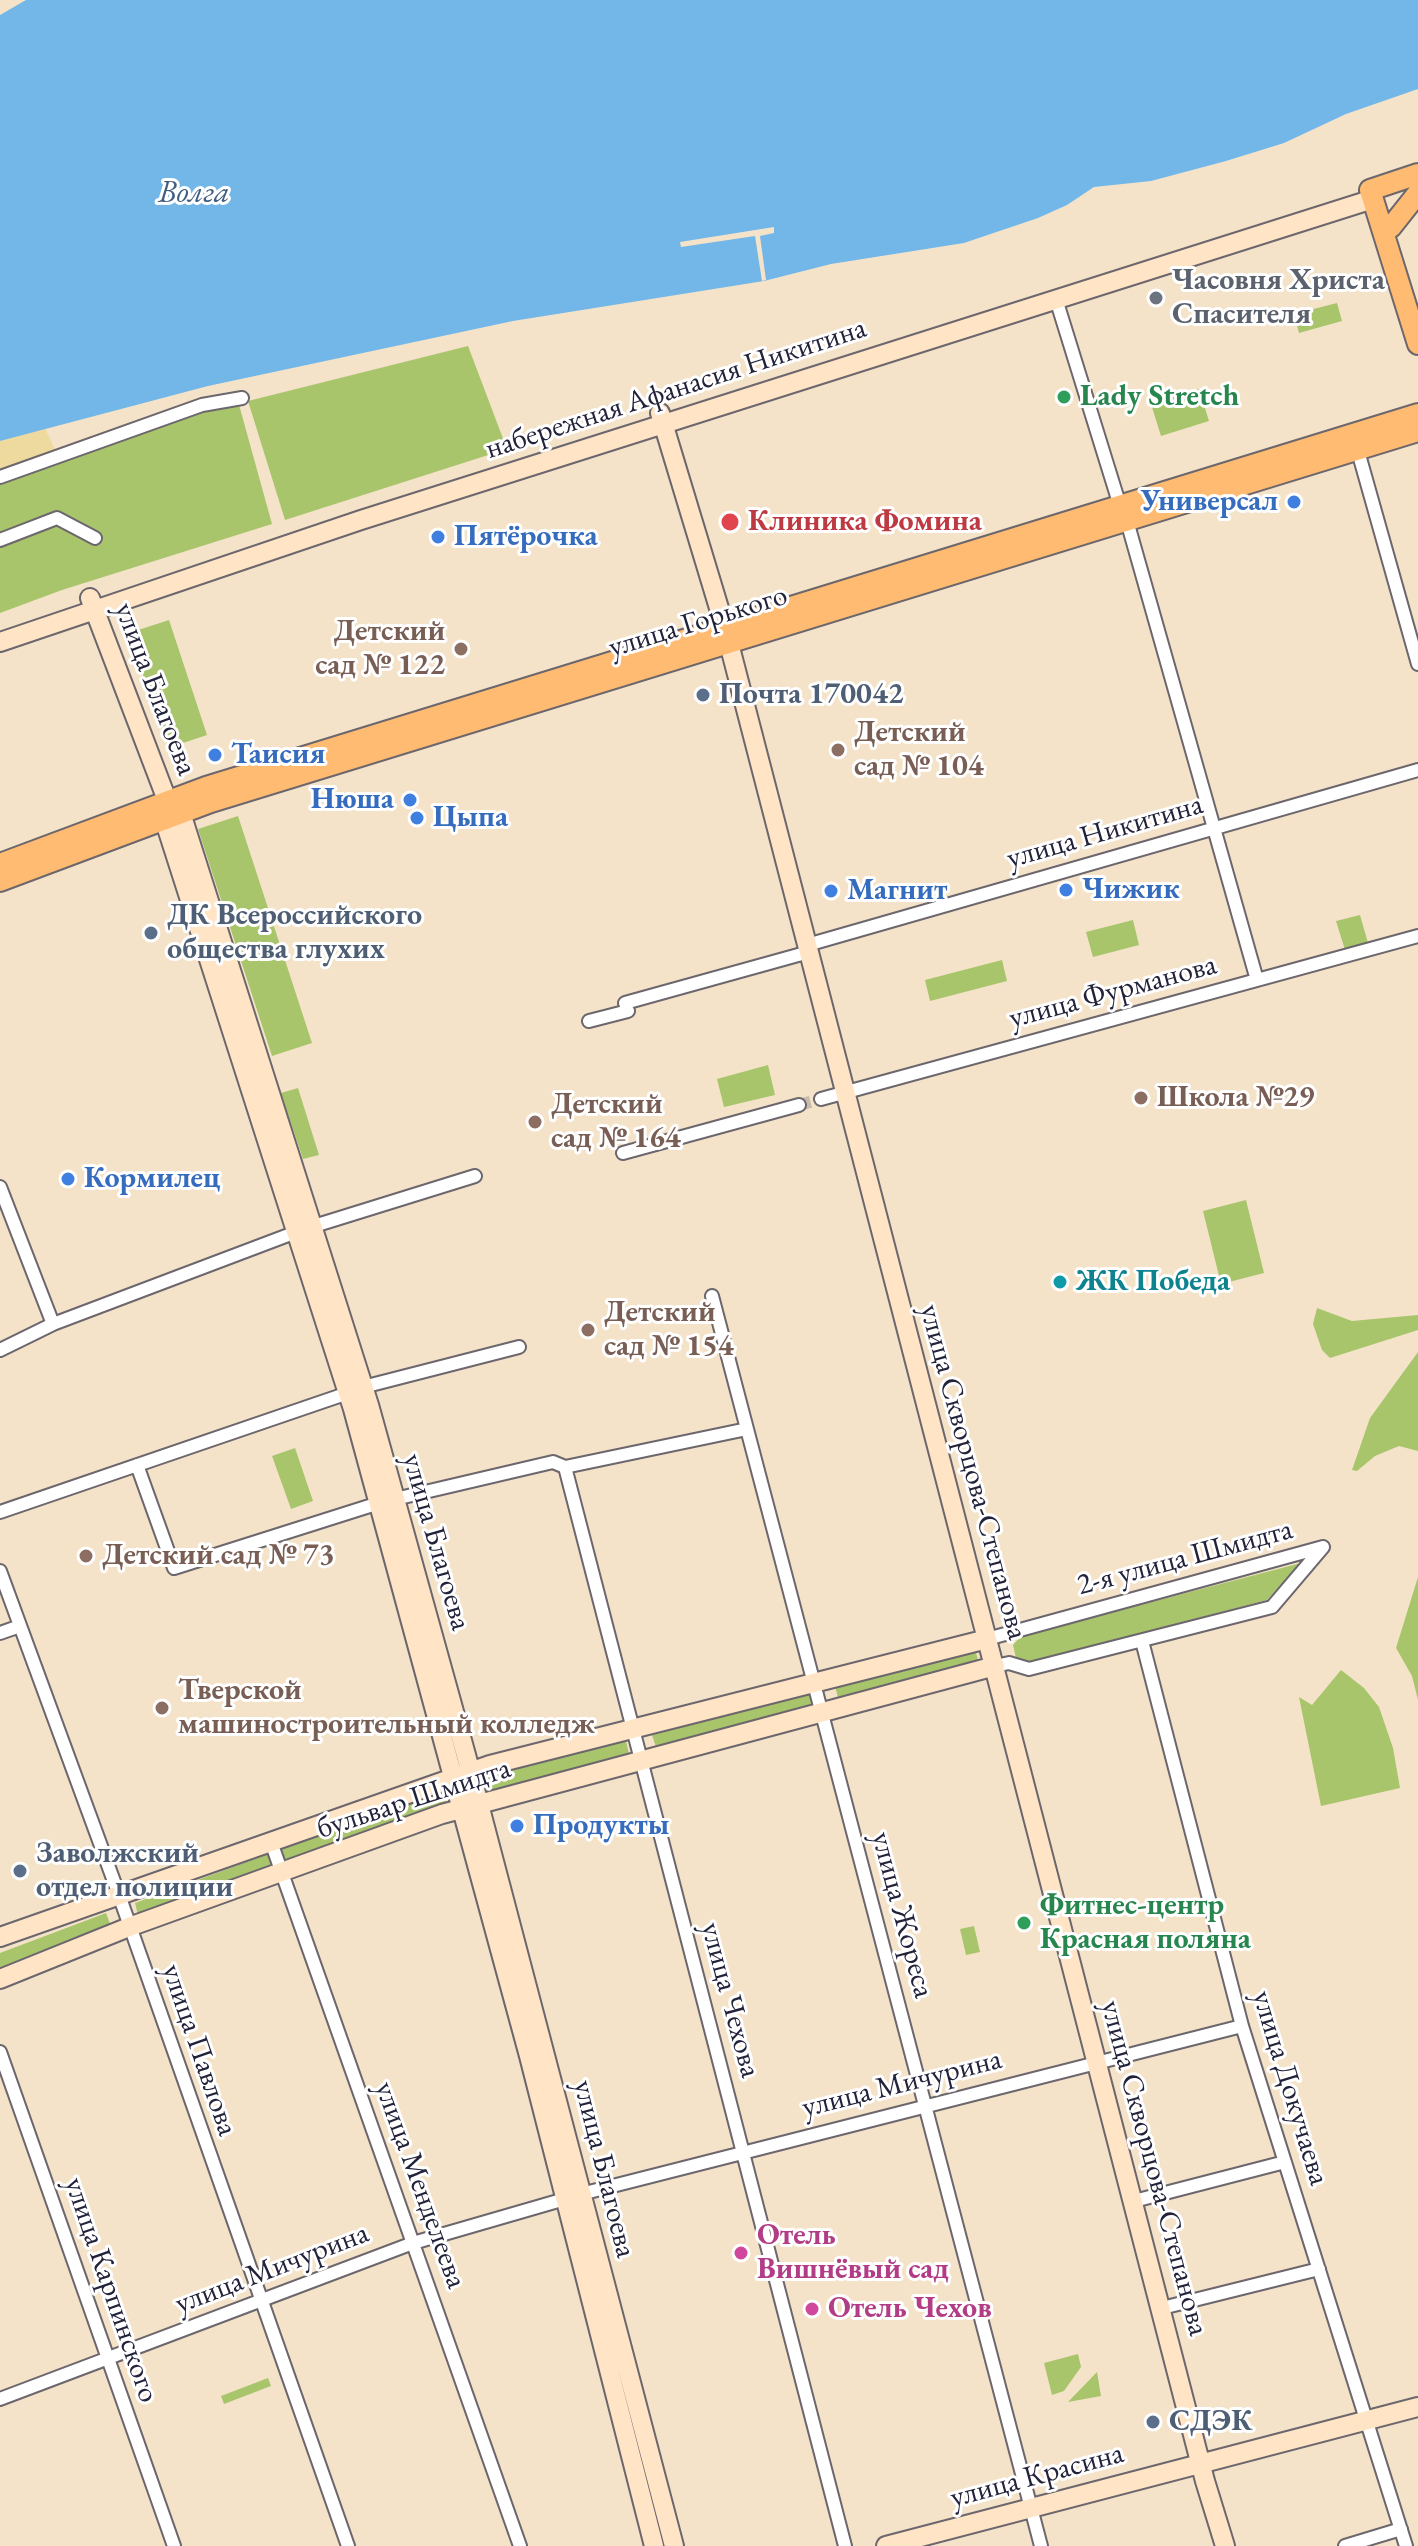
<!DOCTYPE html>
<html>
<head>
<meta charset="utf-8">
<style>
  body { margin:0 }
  canvas { display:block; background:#f4e3c9 }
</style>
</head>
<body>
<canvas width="1418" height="2546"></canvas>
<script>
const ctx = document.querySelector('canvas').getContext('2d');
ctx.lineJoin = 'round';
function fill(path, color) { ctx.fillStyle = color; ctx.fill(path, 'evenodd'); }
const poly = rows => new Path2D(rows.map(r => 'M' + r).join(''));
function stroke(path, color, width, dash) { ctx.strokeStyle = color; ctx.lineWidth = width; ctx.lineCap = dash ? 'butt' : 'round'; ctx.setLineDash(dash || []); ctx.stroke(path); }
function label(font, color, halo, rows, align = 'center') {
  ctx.font = font + ' "EB Garamond",serif'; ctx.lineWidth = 6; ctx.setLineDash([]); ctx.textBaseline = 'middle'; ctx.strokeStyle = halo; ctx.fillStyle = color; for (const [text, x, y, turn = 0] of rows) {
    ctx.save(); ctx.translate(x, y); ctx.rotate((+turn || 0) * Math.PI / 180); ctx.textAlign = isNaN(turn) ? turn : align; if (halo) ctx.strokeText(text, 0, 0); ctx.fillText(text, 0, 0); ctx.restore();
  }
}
fill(poly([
  [1337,303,1342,321,1299,333,1294,314],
  [468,346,507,449,285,520,248,401],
  [1199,389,1209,421,1161,436,1151,404],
  [238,401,272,524,62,590,0,613,0,477],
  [169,620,207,735,168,748,129,633],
  [238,816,312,1043,272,1056,198,829],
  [1360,915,1368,943,1345,950,1336,921],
  [1133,920,1139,945,1093,957,1086,932],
  [1002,960,1007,981,930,1001,925,980],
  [768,1065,775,1095,724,1107,717,1079],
  [298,1088,319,1155,303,1159,281,1093],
  [1246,1200,1264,1273,1221,1284,1203,1211],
  [1317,1308,1352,1321,1418,1315,1418,1330,1330,1358,1322,1350,1313,1324],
  [1418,1352,1418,1451,1399,1446,1375,1456,1357,1471,1352,1470,1370,1418],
  [295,1448,313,1501,291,1509,272,1456],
  [1301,1563,1267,1600,1030,1662,1016,1658,1013,1645,1021,1636],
  [1418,1577,1418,1700,1412,1676,1396,1648],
  [975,1649,979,1664,839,1702,835,1686],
  [1341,1670,1364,1688,1379,1707,1393,1748,1400,1788,1321,1806,1299,1697,1312,1705],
  [813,1693,817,1708,657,1750,652,1735],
  [626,1741,630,1758,489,1793,485,1776],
  [443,1790,447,1805,139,1919,135,1903],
  [106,1913,112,1929,0,1972,0,1953],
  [974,1926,980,1952,966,1955,960,1929],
  [1078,2354,1081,2367,1064,2391,1052,2395,1044,2363],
  [1097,2372,1101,2396,1068,2402],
  [268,2378,271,2386,224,2404,221,2396]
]), '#a8c56c');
fill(poly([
  [45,428,57,454,0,474,0,441]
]), '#eeda9e');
fill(poly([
  [26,0,1418,0,1418,89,1346,114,1284,143,1226,161,1151,181,1094,187,1067,205,1038,218,964,243,831,264,764,281,513,321,208,386,0,441,0,15]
]), '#73b7e9');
fill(poly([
  [774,227,774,233,760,236,766,280,762,281,755,236,681,247,680,242]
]), '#f4e3c9');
stroke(poly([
  [799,1105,821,1099]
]), '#cabcad', 12, [12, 6]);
const street = poly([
  [1056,299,1120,506],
  [1356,444,1418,664],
  [0,477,202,405,242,398],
  [1127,521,1257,980],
  [0,540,57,518,95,538],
  [807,945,1418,770],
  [589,1021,628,1011,625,1003,809,952],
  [821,1099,1418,936],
  [623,1153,799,1105],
  [0,1187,53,1324],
  [314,1226,475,1176],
  [712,1296,1041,2546],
  [0,1350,53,1324,299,1231],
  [363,1387,519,1347],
  [137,1465,174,1568,379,1503],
  [565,1467,845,2546],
  [395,1499,553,1462,565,1467,747,1429],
  [0,1512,348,1393],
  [0,1571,119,1895,348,2546],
  [0,1633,20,1626],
  [987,1639,1323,1547],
  [1142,1641,1242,2026,1406,2546],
  [995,1666,1009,1663,1029,1669,1272,1607,1323,1547],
  [271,1842,520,2546],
  [0,2052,174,2546],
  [581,2194,1242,2026],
  [1134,2201,1285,2162],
  [1162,2308,1319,2269],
  [0,2399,413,2243,565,2199],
  [1345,2546,1401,2529]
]);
const secondary = poly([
  [660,413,725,628,1205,2481,1225,2546],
  [90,598,167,800,181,813,369,1405,466,1755,674,2546],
  [0,642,361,520,1373,199],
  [166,807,164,819,353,1409,529,2056,654,2546],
  [0,1937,490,1765,987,1639],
  [0,1979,129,1927,442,1814,995,1666],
  [886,2546,1418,2407]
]);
const primary = poly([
  [1370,190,1418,344],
  [1370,190,1418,174],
  [1391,227,1418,193],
  [0,864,206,787,1418,414],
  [0,881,211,802,1418,431]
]);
stroke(street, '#6c666d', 16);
stroke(secondary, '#6c666d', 22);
stroke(primary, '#6c666d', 24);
stroke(street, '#fff', 12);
stroke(secondary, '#ffe4c6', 18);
stroke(primary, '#febb71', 20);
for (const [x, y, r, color] of [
  [1156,298,8,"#6b7280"],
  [1064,397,8,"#2e9e5b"],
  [1294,502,8,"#3f7fe0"],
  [730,522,10,"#e0444e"],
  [438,537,8,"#3f7fe0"],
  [461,649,8,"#8d6e63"],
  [703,695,8,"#5c6f8a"],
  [838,750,8,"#8d6e63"],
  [215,755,8,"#3f7fe0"],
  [410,800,8,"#3f7fe0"],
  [417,818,8,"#3f7fe0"],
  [1066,890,8,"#3f7fe0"],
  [831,891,8,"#3f7fe0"],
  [151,933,8,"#5c6f8a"],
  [1141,1098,8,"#8d6e63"],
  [535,1122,8,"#8d6e63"],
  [68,1179,8,"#3f7fe0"],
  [1060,1282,8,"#0f9aa8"],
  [588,1330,8,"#8d6e63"],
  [86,1556,8,"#8d6e63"],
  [162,1708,8,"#8d6e63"],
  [517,1826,8,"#3f7fe0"],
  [20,1871,8,"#5c6f8a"],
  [1024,1923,8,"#2e9e5b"],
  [741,2253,8,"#d1479c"],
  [812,2309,8,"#d1479c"],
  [1153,2422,8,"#5c6f8a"]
]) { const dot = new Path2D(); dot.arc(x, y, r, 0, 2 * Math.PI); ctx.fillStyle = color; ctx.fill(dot); stroke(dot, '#fff', 3); }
label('bold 30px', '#5b616d', '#fff', [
  ["Часовня Христа",1172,281],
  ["Спасителя",1172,315]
], 'left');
label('30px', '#22223b', '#fff', [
  ["набережная Афанасия Никитина",676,389,-18],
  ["улица Горького",698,622,-17],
  ["улица Благоева",155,689,69],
  ["улица Никитина",1105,832,-16],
  ["улица Фурманова",1113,992,-15],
  ["улица Скворцова-Степанова",973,1472,75],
  ["улица Благоева",436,1542,74],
  ["2-я улица Шмидта",1185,1558,-15],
  ["бульвар Шмидта",414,1799,-18],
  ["улица Жореса",902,1915,75],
  ["улица Чехова",730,2000,75],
  ["улица Павлова",199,2050,71],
  ["улица Мичурина",902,2084,-14],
  ["улица Докучаева",1290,2088,73],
  ["улица Скворцова-Степанова",1154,2168,75],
  ["улица Благоева",604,2169,76],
  ["улица Менделеева",420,2185,70],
  ["улица Мичурина",272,2269,-21],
  ["улица Карпинского",111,2290,71],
  ["улица Красина",1037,2476,-15]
]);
label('bold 30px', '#27864d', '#fff', [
  ["Lady Stretch",1080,397],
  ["Фитнес-центр",1040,1906],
  ["Красная поляна",1040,1940]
], 'left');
label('bold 30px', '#366cbe', '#fff', [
  ["Универсал",1278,502,"right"],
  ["Пятёрочка",454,537],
  ["Таисия",231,755],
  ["Нюша",394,800,"right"],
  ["Цыпа",433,818],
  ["Чижик",1082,890],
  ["Магнит",847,891],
  ["Кормилец",84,1179],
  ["Продукты",533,1826]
], 'left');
label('bold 30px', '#be3a42', '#fff', [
  ["Клиника Фомина",748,522]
], 'left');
label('bold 30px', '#785e54', '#fff', [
  ["Детский",445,632,"right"],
  ["сад № 122",445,666,"right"],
  ["Детский",854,733],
  ["сад № 104",854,767],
  ["Школа №29",1157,1098],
  ["Детский",551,1105],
  ["сад № 164",551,1139],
  ["Детский",604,1313],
  ["сад № 154",604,1347],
  ["Детский сад № 73",102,1556],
  ["Тверской",178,1691],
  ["машиностроительный колледж",178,1725]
], 'left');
label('bold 30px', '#4e5e75', '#fff', [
  ["Почта 170042",719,695],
  ["ДК Всероссийского",167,916],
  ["общества глухих",167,950],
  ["Заволжский",36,1854],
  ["отдел полиции",36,1888],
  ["СДЭК",1169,2422]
], 'left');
label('bold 30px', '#0d838f', '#fff', [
  ["ЖК Победа",1076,1282]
], 'left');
label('bold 30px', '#b23c85', '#fff', [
  ["Отель",757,2236],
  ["Вишнёвый сад",757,2270],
  ["Отель Чехов",828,2309]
], 'left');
label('italic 32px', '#425e81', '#fff', [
  ["Волга",194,193]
]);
</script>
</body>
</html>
